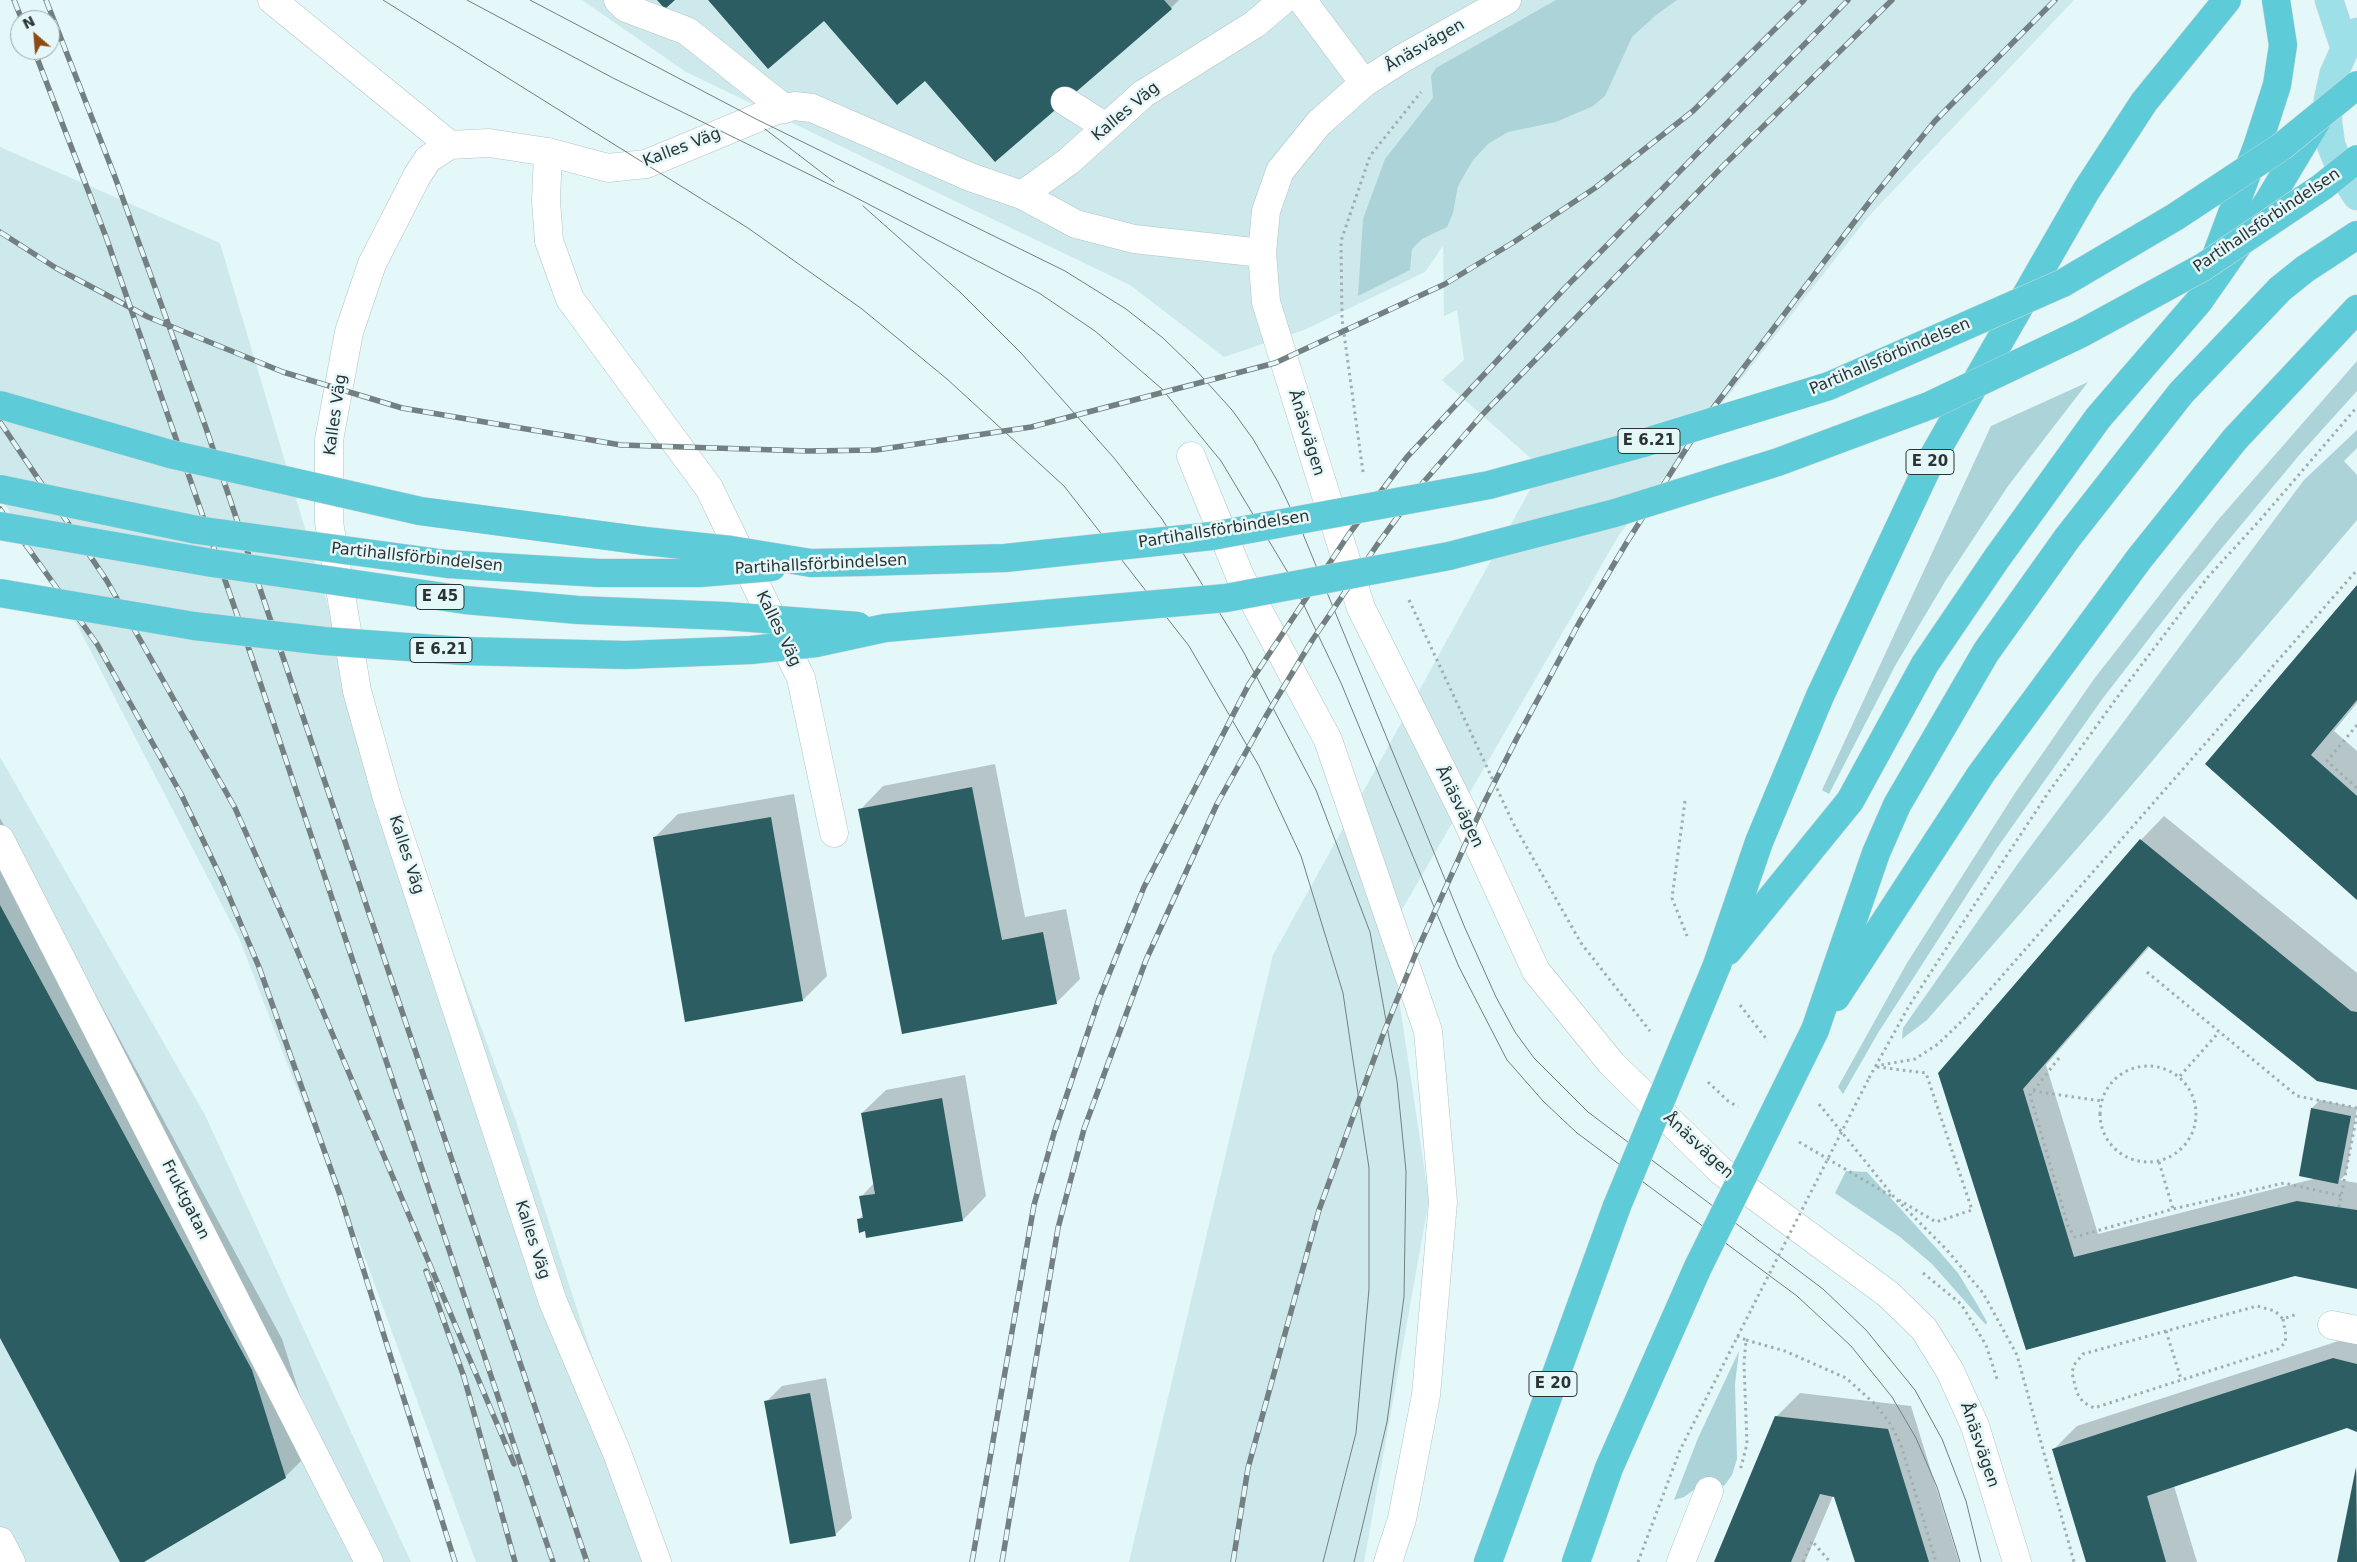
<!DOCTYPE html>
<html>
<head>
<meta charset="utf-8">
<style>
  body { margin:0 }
  #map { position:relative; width:2357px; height:1562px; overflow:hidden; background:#e4f7f9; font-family:"DejaVu Sans",sans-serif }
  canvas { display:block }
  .north { position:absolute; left:10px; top:10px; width:50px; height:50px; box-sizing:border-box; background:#e4f7f9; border:1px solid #9aa9aa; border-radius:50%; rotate:333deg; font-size:14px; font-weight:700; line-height:20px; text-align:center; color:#2c3334 }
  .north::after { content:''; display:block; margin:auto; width:18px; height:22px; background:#8c4b16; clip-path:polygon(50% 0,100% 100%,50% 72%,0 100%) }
</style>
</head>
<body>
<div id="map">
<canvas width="2357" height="1562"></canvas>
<div class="north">N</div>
</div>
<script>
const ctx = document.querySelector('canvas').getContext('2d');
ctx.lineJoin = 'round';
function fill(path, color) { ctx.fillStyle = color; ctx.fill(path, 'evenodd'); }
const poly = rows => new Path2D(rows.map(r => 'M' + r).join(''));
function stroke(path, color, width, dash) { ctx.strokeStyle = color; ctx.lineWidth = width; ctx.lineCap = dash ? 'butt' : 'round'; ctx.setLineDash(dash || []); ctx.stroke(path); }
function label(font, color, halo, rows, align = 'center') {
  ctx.font = font + ' "DejaVu Sans",sans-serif'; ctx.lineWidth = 5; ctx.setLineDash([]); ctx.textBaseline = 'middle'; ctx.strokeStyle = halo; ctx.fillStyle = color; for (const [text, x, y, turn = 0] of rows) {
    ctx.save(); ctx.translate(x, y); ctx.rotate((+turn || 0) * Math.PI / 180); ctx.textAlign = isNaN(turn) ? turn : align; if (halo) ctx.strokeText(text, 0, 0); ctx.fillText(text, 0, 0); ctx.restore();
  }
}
fill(poly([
  [582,0,2074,0,1868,217,1619,535,1389,932,1429,1200,1364,1562,1129,1562,1273,955,1542,468,1442,380,1464,360,1457,310,1444,316,1443,246,1425,272,1304,330,1224,357,1130,285,686,72],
  [0,147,220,243,345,663,516,1121,659,1562,476,1562,361,1247,290,1071,240,940,71,613,0,496],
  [0,757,205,1115,411,1562,0,1562]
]), '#cee9ec');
fill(poly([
  [1556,0,1677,0,1656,15,1632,37,1605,96,1593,106,1556,122,1508,132,1488,144,1473,160,1458,186,1453,213,1447,227,1422,239,1412,249,1410,270,1358,296,1363,219,1385,159,1433,98,1431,76,1436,68],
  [2357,361,2357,391,2301,453,2182,596,2103,698,1997,848,1878,1033,1843,1094,1838,1087,1907,963,2015,793,2056,734,2094,679,2218,520],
  [2088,382,2008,486,1946,580,1895,666,1829,794,1822,790,1991,426],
  [2357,430,2357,448,2344,461,2357,475,2357,520,2102,820,1927,1020,1902,1039,1903,1028,2019,862,2304,480],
  [1846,1171,1867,1172,1938,1250,1958,1273,1977,1304,1987,1322,1986,1325,1932,1264,1900,1237,1835,1193],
  [1739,1351,1735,1384,1737,1459,1732,1475,1724,1486,1719,1484,1698,1487,1684,1497,1674,1500,1698,1438]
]), '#acd3d8');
fill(poly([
  [710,0,1179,0,1171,8,925,79,824,19],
  [2357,587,2357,703,2334,731,2357,751,2357,898,2206,764],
  [995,764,1025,917,1066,909,1080,979,1056,1003,860,810,883,786],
  [794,794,827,976,803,1000,654,838,678,814],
  [2164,816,2357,973,2357,1089,2150,946,2046,1065,2098,1234,2317,1178,2300,1175,2312,1108,2320,1100,2357,1108,2346,1174,2340,1180,2357,1183,2357,1287,2295,1275,2027,1349,1939,1073,2141,840],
  [0,818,282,1339,316,1446,285,1477,142,1562,121,1562,0,1336],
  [965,1075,986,1196,963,1220,866,1230,858,1220,864,1214,861,1197,874,1183,862,1113,886,1090],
  [2357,1335,2357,1431,2347,1427,2174,1486,2197,1562,2087,1562,2053,1450,2077,1426],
  [826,1378,852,1518,836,1534,766,1402,782,1386],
  [1800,1393,1911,1406,1959,1562,1856,1562,1835,1496,1833,1496,1805,1562,1715,1562,1776,1417],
  [2357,1469,2357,1562,2338,1562]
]), '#0003');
fill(poly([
  [657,0,675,0,665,9],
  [708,0,1164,0,1172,9,995,162,925,81,897,105,824,21,768,69],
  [2357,585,2357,700,2311,755,2357,796,2357,900,2205,764],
  [972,787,1002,940,1043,932,1057,1004,902,1034,858,809],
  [771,817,803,1001,685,1022,653,837],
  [2140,839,2351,1011,2357,1012,2357,1090,2317,1081,2148,946,2023,1089,2074,1257,2297,1201,2357,1210,2357,1289,2295,1276,2026,1350,1938,1073],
  [0,905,252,1370,286,1478,144,1562,120,1562,0,1338],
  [942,1098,963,1221,866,1238,865,1231,859,1233,857,1219,863,1218,859,1196,875,1194,861,1113],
  [2311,1108,2351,1116,2338,1184,2299,1176],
  [2333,1358,2357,1364,2357,1432,2347,1428,2147,1496,2166,1562,2086,1562,2052,1449],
  [810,1393,836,1536,790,1544,764,1401],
  [1775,1416,1888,1429,1929,1562,1855,1562,1834,1497,1820,1494,1791,1562,1714,1562],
  [2356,1467,2357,1562,2337,1562]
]), '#2b5d62');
const minor = poly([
  [272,0,450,145],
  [618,0,626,8,687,31,785,109],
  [1302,0,1364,83],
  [1507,0,1403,58,1364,83,1319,123,1280,171,1266,211,1262,253,1266,302,1361,608,1463,812,1536,971,1612,1064,1721,1171,1888,1294,1924,1329,1950,1371,1975,1426,2017,1562],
  [1065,101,1106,127],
  [548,152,546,201,549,241,570,299,709,488,801,678,834,833],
  [1022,195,1069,161,1143,94,1255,24,1283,0],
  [1191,456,1240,576,1328,740,1428,1031,1443,1202,1426,1395,1402,1519,1388,1562],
  [0,839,369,1562],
  [2332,1325,2357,1330],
  [0,1541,11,1562],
  [657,1562,617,1453,553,1302,387,798,357,691,329,522,329,440,349,332,372,264,417,176,428,159,450,145,489,143,548,152,608,168,646,164,774,111,794,106,812,108,970,177,1022,195,1076,224,1134,239,1262,253],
  [1681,1562,1709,1491]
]);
const major = poly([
  [2329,0,2345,49],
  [2357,32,2345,49,2334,73,2328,100,2328,123,2331,145,2343,175,2357,196]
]);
const highway = poly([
  [2213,264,2258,144,2277,85,2283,45,2276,0],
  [811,563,862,562],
  [1728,951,1850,801,1925,664,1997,558,2098,418,2199,301,2268,202,2319,117],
  [1717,965,1759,842,1820,696,1930,462,2086,191,2144,102,2227,0],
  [1836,997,1981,774,2139,559,2235,439,2357,309],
  [1815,1030,1876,853,1897,805,1986,652,2068,537,2181,393,2280,289,2305,269,2357,235],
  [1488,1562,1617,1206],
  [1576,1562,1609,1468,1698,1267]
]);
stroke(minor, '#b1c3c5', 29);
stroke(major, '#d5d6d6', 29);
stroke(highway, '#d5d6d6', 29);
stroke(poly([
  [1363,472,1342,319,1341,241,1370,156,1421,92],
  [1409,600,1513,823,1581,943,1650,1031],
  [2357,725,2327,761,2357,788],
  [1685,801,1672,898,1687,936],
  [2147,972,2297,1096,2357,1108],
  [1740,1005,1768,1041],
  [2059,1058,2030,1095,2068,1226,2075,1237,2173,1209,2284,1183,2342,1196],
  '2100 1114a48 48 0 1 1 96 0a48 48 0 1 1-96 0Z',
  [1875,1066,1915,1059,1938,1044,1967,1016,2357,570],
  [1877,1067,1926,1073,1972,1210,1936,1222,1899,1200],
  [2180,1076,2219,1032],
  [1869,1078,1909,1006,1986,887,2048,793,2124,688,2208,577,2260,520,2357,407],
  [1708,1082,1728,1101,1738,1107],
  [2033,1091,2101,1101],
  [1819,1104,1894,1197,1946,1249,1983,1293,2017,1355,2074,1562],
  [1799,1142,1891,1196],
  [2159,1162,2173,1209],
  [2339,1207,2357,1114],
  [1923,1273,1961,1304,1986,1345,1998,1382],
  [2283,1319,2286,1336,2285,1343,2278,1349,2094,1408,2083,1402,2077,1393,2072,1373,2074,1365,2083,1354,2257,1306,2275,1311,2283,1319,2297,1314],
  [2166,1331,2181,1379],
  [1737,1336,1746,1340,1744,1364,1747,1444,1740,1471],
  [1746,1340,1785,1351,1846,1378,1876,1405,1891,1425,1901,1445,1936,1562],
  [1638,1562,1680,1450,1752,1308],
  [1803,1562,1812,1541,1830,1562]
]), '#a0aeb0', 3, [2.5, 4]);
stroke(minor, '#fff', 28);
stroke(major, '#9ee0e8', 28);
stroke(highway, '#5eccd8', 28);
stroke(poly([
  [383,0,748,228,862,309,947,379,1064,486,1189,646,1259,766,1301,856,1343,993,1369,1168,1369,1289,1356,1433,1323,1562],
  [467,0,613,78,849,194,1039,293,1095,331,1162,389,1221,461,1290,576,1341,683,1459,967,1507,1060,1543,1101,1577,1133,1797,1296,1851,1346,1892,1397,1916,1438,1937,1487,1960,1562],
  [530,0,756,119,1065,271,1126,309,1163,338,1194,368,1232,410,1253,439,1278,482,1303,534,1465,928,1496,997,1515,1032,1534,1058,1588,1112,1823,1289,1866,1330,1915,1390,1942,1439,1966,1501,1981,1562],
  [765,129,834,182],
  [863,206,960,292,1021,353,1114,458,1162,519,1243,651,1316,790,1370,932,1397,1081,1406,1171,1404,1297,1387,1422,1354,1562]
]), '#737f80', 1);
const rail = poly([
  [14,0,22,20],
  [46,0,115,177,206,428,587,1562],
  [34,50,106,237,251,655,553,1562],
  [0,232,56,268,148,317,283,372,402,408,621,445,808,451,876,450,1031,427,1275,363,1445,284,1514,242,1595,188,1693,111,1804,0],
  [0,422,107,581,235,808,286,924,514,1464],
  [0,509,97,644,181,794,223,882,259,967,340,1195,455,1562],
  [426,1271,464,1377,515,1562],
  [972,1562,1034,1205,1054,1133,1099,999,1144,887,1249,684,1349,534,1407,457,1565,288,1848,0],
  [1002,1562,1058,1228,1084,1129,1146,960,1217,804,1266,716,1313,639,1377,545,1421,485,1482,415,1724,165,1892,0],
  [1233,1562,1248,1468,1319,1210,1382,1037,1416,953,1485,801,1517,738,1579,623,1627,542,1707,416,1874,196,1935,121,2055,0]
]);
stroke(rail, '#737f80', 5.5);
stroke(rail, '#e4f7f9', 4, [11]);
const highwayBridge = poly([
  [0,405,170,454,420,511,645,541,731,550,811,563],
  [0,489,197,530,447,564,599,573,700,573,772,567],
  [0,526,212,563,465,600,578,610,725,616,858,626],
  [862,562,1005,558,1212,536,1489,485,1640,444,1829,386,2063,283,2175,217,2281,147,2357,85],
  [0,593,194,626,324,641,463,651,626,655,751,650,816,643,885,628,1226,598,1449,556,1615,513,1778,462,1931,405,2082,333,2203,267,2322,187,2357,159],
  [1617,1206,1717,965],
  [1698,1267,1815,1030]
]);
stroke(highwayBridge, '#d5d6d6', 29, []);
stroke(poly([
  [1752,1308,1869,1078]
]), '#a0aeb0', 3, [2.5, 4]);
stroke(highwayBridge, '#5eccd8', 28);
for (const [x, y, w] of [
  [1649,441,62],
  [1930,462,48],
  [440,597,48],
  [441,650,62],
  [1553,1384,48]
]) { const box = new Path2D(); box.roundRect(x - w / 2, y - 12.5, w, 25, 4); ctx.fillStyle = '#e4f7f9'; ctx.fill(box); stroke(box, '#2c3334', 1); }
label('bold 15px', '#2c3334', null, [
  ["E 6.21",1649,441],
  ["E 20",1930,462],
  ["E 45",440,597],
  ["E 6.21",441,650],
  ["E 20",1553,1384]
]);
label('16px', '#2c3334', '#e4f7f9', [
  ["Ånäsvägen",1425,46,-30],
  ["Kalles Väg",1126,112,-40],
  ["Kalles Väg",682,148,-21],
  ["Partihallsförbindelsen",2267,221,-34],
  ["Partihallsförbindelsen",1890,357,-23],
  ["Kalles Väg",336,415,-82],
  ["Ånäsvägen",1306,433,73],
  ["Partihallsförbindelsen",1224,530,-9],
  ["Partihallsförbindelsen",417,558,6],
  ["Partihallsförbindelsen",821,565,-3],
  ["Kalles Väg",778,629,64],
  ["Ånäsvägen",1459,807,64],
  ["Kalles Väg",406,855,72],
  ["Ånäsvägen",1698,1146,43],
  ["Fruktgatan",185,1200,63],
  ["Kalles Väg",532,1240,72],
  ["Ånäsvägen",1979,1445,71]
]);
</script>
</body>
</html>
